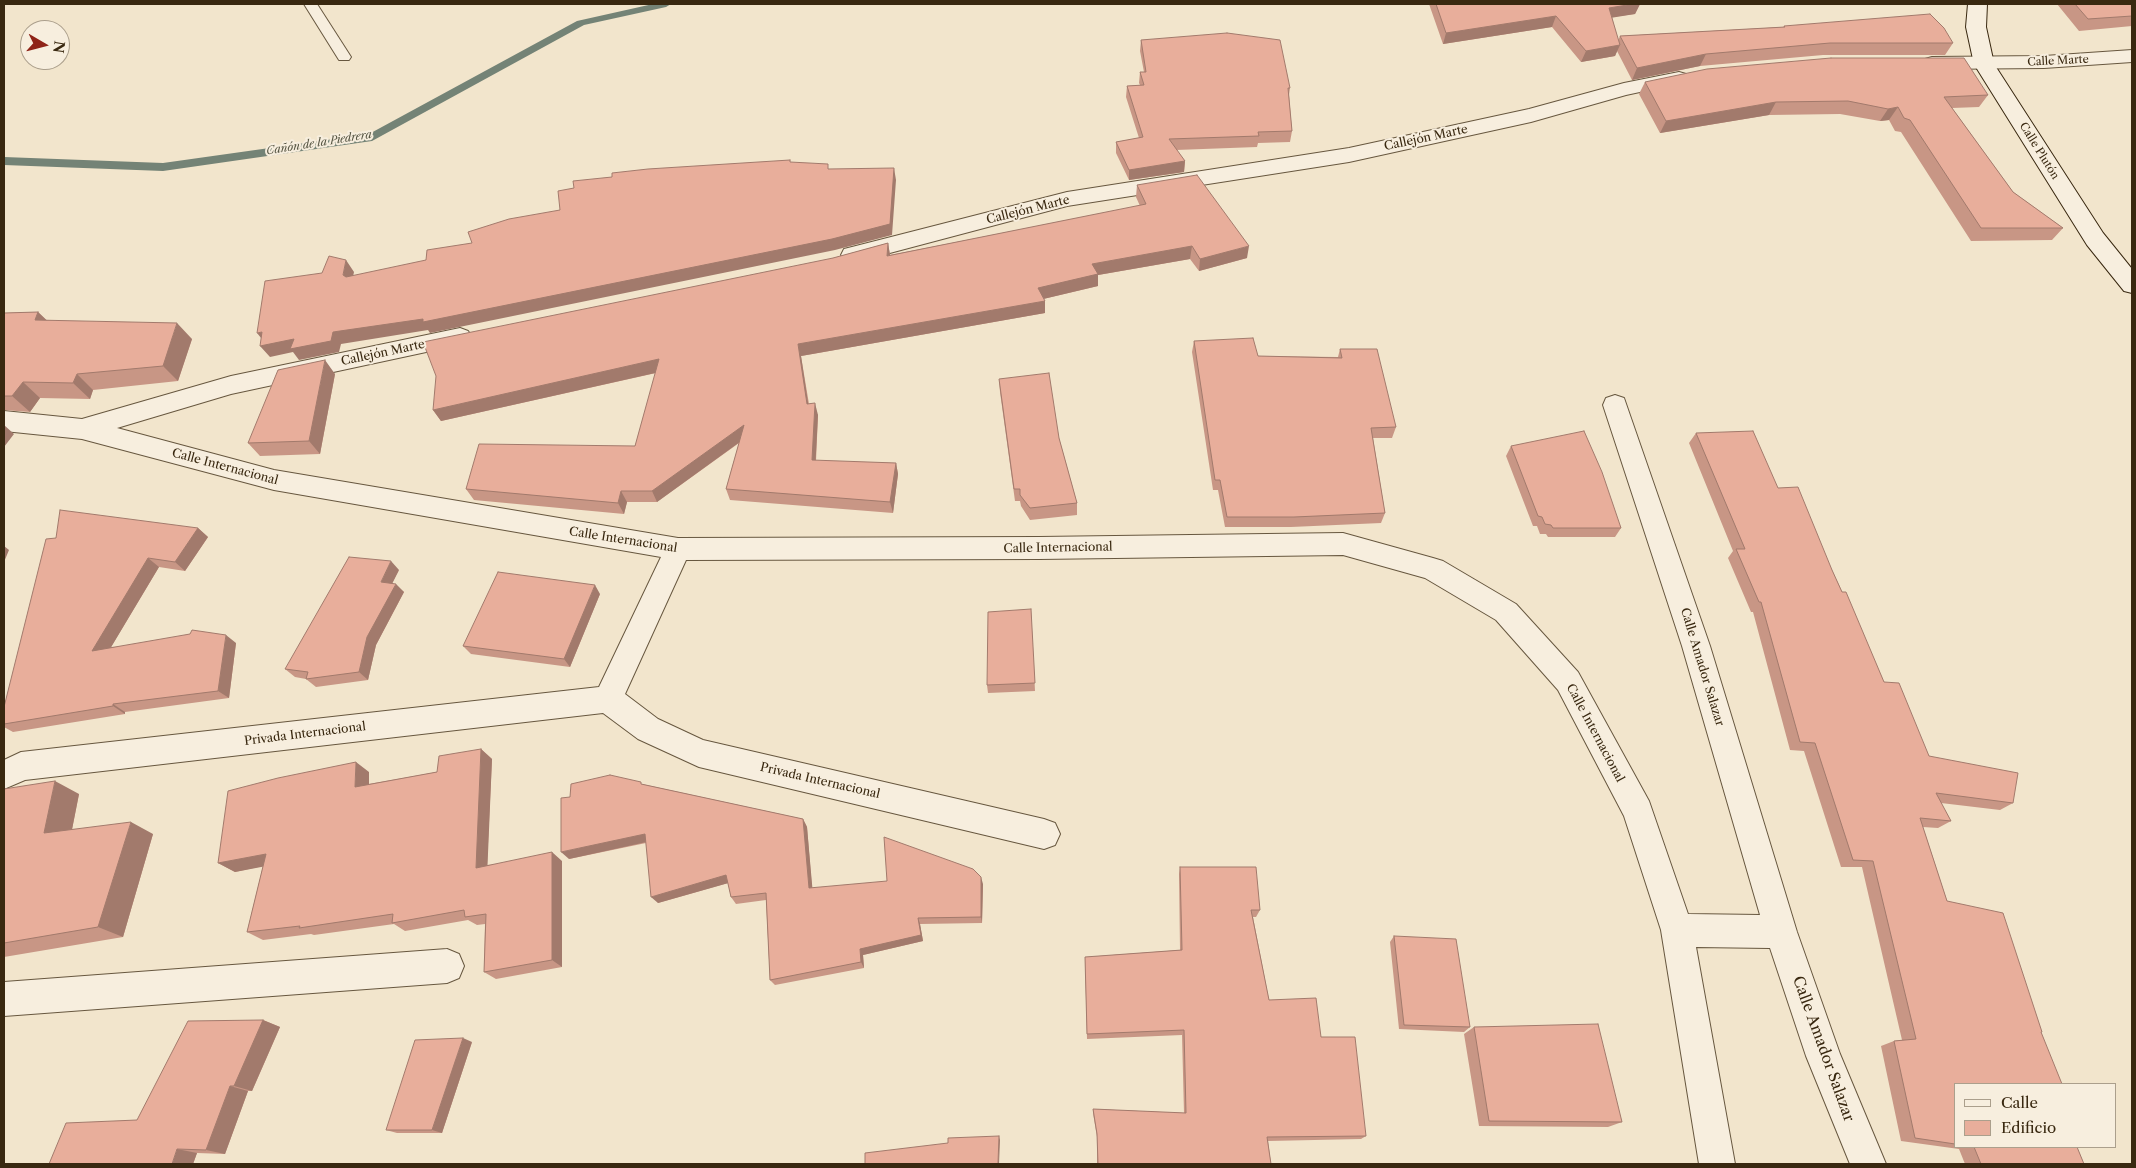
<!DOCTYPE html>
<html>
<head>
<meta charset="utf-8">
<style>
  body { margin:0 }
  #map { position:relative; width:2136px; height:1168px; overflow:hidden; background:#f2e5cc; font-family:"Libre Caslon Text",serif }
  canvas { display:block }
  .frame { position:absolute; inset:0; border:5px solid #392810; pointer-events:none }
  .legend { position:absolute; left:1954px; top:1083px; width:162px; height:65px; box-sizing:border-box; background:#f7eede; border:1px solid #ab9f8c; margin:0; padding:6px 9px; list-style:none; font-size:15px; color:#392810 }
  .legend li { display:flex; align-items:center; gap:10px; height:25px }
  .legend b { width:25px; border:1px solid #ab9f8c }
  .north { position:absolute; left:20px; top:20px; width:50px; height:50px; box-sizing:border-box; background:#f7eede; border:1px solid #ab9f8c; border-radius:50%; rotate:98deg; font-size:14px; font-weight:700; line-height:20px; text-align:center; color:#392810 }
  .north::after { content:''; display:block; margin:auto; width:18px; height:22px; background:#8f2418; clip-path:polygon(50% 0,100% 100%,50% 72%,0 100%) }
</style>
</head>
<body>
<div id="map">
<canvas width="2136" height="1168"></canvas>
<div class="frame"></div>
<ul class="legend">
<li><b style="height:6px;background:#f7eede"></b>Calle</li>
<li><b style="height:14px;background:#e8ae9b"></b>Edificio</li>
</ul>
<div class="north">N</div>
</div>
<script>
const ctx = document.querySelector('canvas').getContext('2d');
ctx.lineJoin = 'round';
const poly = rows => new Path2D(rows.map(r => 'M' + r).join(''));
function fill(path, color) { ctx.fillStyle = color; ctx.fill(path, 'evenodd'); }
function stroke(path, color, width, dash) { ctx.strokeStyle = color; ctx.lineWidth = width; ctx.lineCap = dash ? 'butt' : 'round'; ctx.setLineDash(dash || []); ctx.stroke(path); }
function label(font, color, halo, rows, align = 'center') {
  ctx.font = font + ' "Libre Caslon Text",serif'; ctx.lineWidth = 4; ctx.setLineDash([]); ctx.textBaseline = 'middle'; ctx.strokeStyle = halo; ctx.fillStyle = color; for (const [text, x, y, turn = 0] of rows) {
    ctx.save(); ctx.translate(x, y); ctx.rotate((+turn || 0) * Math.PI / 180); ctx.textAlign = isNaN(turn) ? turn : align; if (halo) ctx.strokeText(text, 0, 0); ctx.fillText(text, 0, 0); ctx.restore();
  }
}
fill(poly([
  [653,4,671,4,666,7,584,25,372,141,163,171,4,165,4,157,163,163,369,134,577,21,653,4]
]), '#748376');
const lane = poly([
  [304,4,317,4,351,57,349,60,339,60,304,4]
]);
const street = poly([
  [2132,50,2132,62,2044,68,1932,69,1925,67,1922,63,1925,59,1932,57,2044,56,2132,50],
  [1679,72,1686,74,1689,78,1686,82,1626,95,1531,122,1349,162,1067,206,852,263,844,261,841,255,844,249,852,247,1067,192,1349,148,1529,109,1624,83,1679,72],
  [460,328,468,331,472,337,468,343,231,394,117,428,274,470,678,538,1039,537,1343,533,1433,558,1443,561,1516,604,1578,672,1649,801,1688,914,1760,915,1682,646,1603,405,1606,398,1615,395,1624,398,1710,646,1797,932,1840,1054,1886,1164,1850,1164,1806,1056,1770,948,1696,947,1735,1164,1699,1164,1661,930,1624,816,1558,690,1496,620,1425,578,1343,555,1039,559,686,560,625,694,658,719,703,740,1044,819,1055,823,1060,834,1055,845,1044,849,699,767,638,739,603,713,25,780,4,789,4,760,21,752,599,687,661,557,274,490,82,439,4,431,4,411,82,419,231,376,460,328],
  [447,949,459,954,464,966,459,978,447,983,4,1016,4,982,447,949]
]);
const secondary = poly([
  [1968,4,1987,4,1986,27,1994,64,2103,233,2132,269,2132,293,2124,291,2087,245,1974,64,1966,27,1968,4]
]);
stroke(lane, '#67573f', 2);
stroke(street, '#67573f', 2);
stroke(secondary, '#392810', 2);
fill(lane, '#f7eede');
fill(street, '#f7eede');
fill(secondary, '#f7eede');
fill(poly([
  [1429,4,1640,4,1635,14,1612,17,1618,41,1620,36,1783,27,1784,26,1953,43,1945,55,1823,55,1700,66,1632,80,1617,51,1615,56,1581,62,1552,27,1443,44],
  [2057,4,2132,4,2132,26,2079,31],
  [1141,40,1290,88,1289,95,1292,131,1290,142,1258,143,1257,147,1176,150,1185,161,1184,172,1129,180,1116,153,1116,142,1139,138,1126,97,1127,86,1140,85,1139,83,1140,72,1144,72,1140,51],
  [1645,82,1988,95,1979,107,1952,108,2013,192,2063,228,2052,240,1971,241,1901,132,1895,131,1889,120,1880,121,1840,114,1769,115,1660,133,1639,94],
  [1137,185,1247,258,1199,271,1190,259,1098,275,1098,286,1043,299,1045,301,1045,313,801,356,809,404,818,415,816,461,896,463,898,474,893,513,730,500,726,489,739,443,657,502,627,502,624,514,474,500,466,489,635,446,656,373,441,421,433,410,833,258,888,243,890,255,1140,206,1136,197],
  [38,312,46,320,192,339,178,381,93,390,90,399,40,398,30,412,4,410,4,313],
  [1194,341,1258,356,1338,357,1340,349,1396,427,1392,438,1373,438,1385,513,1381,523,1291,527,1225,527,1218,490,1213,490,1192,352],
  [335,374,320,454,260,456,248,443],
  [999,379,1059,438,1077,503,1077,515,1030,520,1021,506,1020,501,1015,501,1000,392],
  [1696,433,1778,488,1832,570,1884,682,1929,756,2013,803,2000,810,1941,803,1951,821,1938,828,1923,827,1947,901,2041,1032,1955,1084,1955,1147,2077,1147,2084,1164,1965,1164,1959,1149,1901,1141,1881,1046,1894,1041,1902,1040,1862,867,1841,867,1804,751,1790,750,1753,612,1751,612,1728,558,1733,551,1689,443],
  [1511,446,1621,528,1615,537,1548,537,1546,534,1540,534,1537,526,1533,526,1506,456],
  [198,528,208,537,185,571,159,567,111,647,236,643,229,698,125,712,125,714,13,732,4,727,4,707,56,538],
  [399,570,392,583,404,592,376,645,368,680,316,687,306,679,295,677,285,669],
  [600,594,570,667,471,654,463,646],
  [1031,609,1035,691,988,693,987,685],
  [481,749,492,759,487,865,562,861,562,967,496,979,484,972,485,924,477,925,468,920,405,931,394,924,314,935,311,934,263,940,247,932,263,866,235,872,218,863,369,772,369,784,437,772],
  [642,784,803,819,807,827,812,888,983,884,982,923,920,924,923,941,863,955,864,968,775,985,770,980,766,900,736,904,731,897,728,883,658,903,646,843,569,859],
  [4,789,79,794,72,829,153,834,123,937,4,957],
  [1180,867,1260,910,1256,917,1253,917,1269,1000,1321,1037,1366,1136,1361,1139,1268,1141,1271,1164,1097,1164,1097,1137,1093,1113,1093,1109,1184,1113,1182,1035,1087,1039,1085,963,1085,957,1180,950,1179,874],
  [1394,936,1470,1027,1464,1032,1399,1029,1390,942],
  [263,1020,280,1027,252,1091,248,1091,225,1154,197,1153,193,1164,137,1120],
  [1474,1027,1622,1122,1608,1127,1479,1126,1464,1034],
  [472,1042,442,1133,397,1133,386,1130]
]), '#c89685');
fill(poly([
  [1633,4,1640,4,1635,14,1604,19,1609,8],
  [1556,16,1552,27,1443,44,1446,33],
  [1620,45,1615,56,1581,62,1586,51],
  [1706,54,1700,66,1632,80,1637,68],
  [1776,102,1769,115,1660,133,1666,121],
  [1898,107,1889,120,1880,121,1888,109],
  [1185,161,1184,172,1129,180,1129,170],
  [894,168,896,180,892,235,835,250,430,333,428,330,341,344,339,352,299,360,293,352,270,357,260,346,266,344,257,333,262,332,333,332],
  [888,243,890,255,887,256],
  [1192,246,1190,259,1098,275,1098,286,1039,300,1038,288,1092,264],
  [1249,246,1247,258,1199,271,1200,259],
  [346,260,354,272,351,286,343,275],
  [1045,301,1045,313,801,356,810,416,807,404,798,344],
  [38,312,55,328,35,320],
  [177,323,192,339,178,381,163,366],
  [659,359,664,371,441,421,433,410],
  [325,360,335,374,320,454,309,441],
  [77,374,93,390,90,399,73,383],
  [23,382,40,398,30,412,12,396],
  [815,403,818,415,815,472,812,460],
  [4,425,14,434,4,447],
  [744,425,748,436,657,502,652,491],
  [896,463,898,474,893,513,890,502],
  [621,491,627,502,624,514,618,503],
  [198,528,208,537,185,571,175,562],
  [4,546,9,550,4,562],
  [148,558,159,567,104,659,92,651],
  [391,561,399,570,389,590,381,582],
  [396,584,404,592,376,645,368,680,359,672,367,637],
  [595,585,600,594,570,667,564,659],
  [226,635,236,643,229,698,218,691],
  [113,704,125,712,125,714,113,706],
  [481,749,492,759,487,877,476,868],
  [356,762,369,772,369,797,355,787],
  [55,781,79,794,69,845,44,833],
  [803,819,807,827,813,895,809,888],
  [131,822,153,834,123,937,98,927],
  [645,834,651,841,569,859,561,852],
  [552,852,562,861,562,967,552,960],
  [266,854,282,863,235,872,218,863],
  [726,875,732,882,658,903,651,897],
  [981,877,983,884,982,923,981,917],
  [918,918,920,924,923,941,863,955,864,968,861,962,860,949],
  [263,1020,280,1027,252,1091,234,1086],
  [463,1038,472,1042,442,1133,432,1130],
  [230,1086,248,1091,225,1154,206,1150],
  [999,1136,1000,1140,999,1164,998,1164],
  [177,1149,197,1153,193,1164,172,1164]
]), '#a27a6c');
const building = poly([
  [1436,4,1633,4,1609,8,1620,45,1586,51,1556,16,1446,33,1436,4],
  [2075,4,2132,4,2132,16,2088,19,2075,4],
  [1930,14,1944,28,1953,43,1830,43,1706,54,1637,68,1620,36,1785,27,1784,26,1930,14],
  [1227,33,1280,40,1290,88,1288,88,1292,131,1258,132,1259,136,1169,139,1185,161,1129,170,1116,142,1143,137,1127,86,1144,85,1140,72,1146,72,1141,40,1227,33],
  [1831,58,1964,58,1988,95,1944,97,2013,192,2063,228,1981,228,1910,120,1904,118,1898,107,1888,109,1848,101,1776,102,1666,121,1645,82,1707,69,1831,58],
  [790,160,790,162,828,164,828,169,894,168,890,224,832,239,423,322,423,319,333,332,331,341,290,349,294,339,260,346,262,332,257,333,265,281,322,273,329,256,346,260,343,275,346,277,426,260,427,250,472,243,468,232,509,219,560,210,558,191,574,188,573,181,612,177,612,173,648,169,790,160],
  [1197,175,1249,246,1200,259,1192,246,1092,264,1098,274,1038,288,1045,301,798,344,807,404,815,403,812,460,896,463,890,502,726,489,744,425,652,491,621,491,618,503,466,489,479,444,635,446,659,359,433,410,436,376,423,342,833,258,888,243,887,256,1146,204,1137,185,1197,175],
  [38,312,35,320,177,323,163,366,77,374,73,383,23,382,12,396,4,396,4,313,38,312],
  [1253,338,1258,356,1342,358,1340,349,1377,349,1396,427,1371,428,1385,513,1294,517,1227,517,1220,480,1215,480,1194,341,1253,338],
  [325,360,309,441,248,443,278,370,325,360],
  [1049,373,1059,438,1077,503,1030,508,1020,495,1020,489,1014,489,999,379,1049,373],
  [1584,431,1602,472,1621,528,1553,528,1551,525,1545,524,1542,517,1538,516,1511,446,1584,431],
  [1753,431,1778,488,1798,487,1832,570,1842,592,1846,592,1884,682,1899,683,1929,756,2018,773,2013,803,1936,793,1951,821,1920,818,1947,901,2003,913,2042,1032,2041,1032,2062,1084,1955,1084,1955,1144,1915,1138,1894,1041,1916,1039,1873,861,1853,860,1815,743,1800,742,1761,602,1759,602,1736,549,1745,549,1696,433,1753,431],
  [60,510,198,528,175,562,148,558,92,651,190,634,192,630,226,635,218,691,113,704,113,706,4,724,4,707,46,539,56,538,60,510],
  [349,557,391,561,381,582,396,584,367,637,359,672,306,679,308,672,285,669,349,557],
  [498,572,595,585,564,659,463,646,498,572],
  [1031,609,1035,683,987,685,988,612,1031,609],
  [481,749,476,868,552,852,552,960,484,972,486,914,465,917,464,910,392,923,393,914,299,928,300,926,247,932,266,854,218,863,228,791,278,778,356,762,355,787,437,772,439,756,481,749],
  [610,775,641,782,641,784,803,819,809,888,887,881,884,837,973,869,981,877,981,917,918,918,921,935,860,949,861,962,770,980,766,893,731,897,726,875,651,897,645,834,561,852,561,798,570,797,571,784,610,775],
  [55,781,44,833,131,822,98,927,4,943,4,789,55,781],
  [1180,867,1256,867,1260,910,1251,910,1269,1000,1316,998,1321,1037,1355,1037,1366,1136,1267,1137,1271,1164,1098,1164,1097,1134,1093,1109,1186,1113,1184,1030,1087,1034,1085,957,1182,950,1180,867],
  [1394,936,1456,939,1470,1027,1404,1025,1394,936],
  [263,1020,234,1086,230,1086,206,1150,177,1149,172,1164,49,1164,66,1123,137,1120,188,1021,263,1020],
  [1598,1024,1622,1122,1489,1121,1474,1027,1598,1024],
  [463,1038,432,1130,386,1130,415,1040,463,1038],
  [999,1136,998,1164,803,1164,865,1164,865,1153,948,1143,948,1138,999,1136],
  [1974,1147,2077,1147,2084,1164,1981,1164,1974,1147]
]);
fill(building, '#e8ae9b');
stroke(building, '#a27a6c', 1);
label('11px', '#392810', '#f7eede', [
  ["Calle Marte",2058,61,-3],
  ["Calle Plutón",2039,151,58]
]);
label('italic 11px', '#565543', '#f7eede', [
  ["Cañón de la Piedrera",319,143,-9]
]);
label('12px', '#392810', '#f7eede', [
  ["Callejón Marte",1426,138,-12],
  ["Callejón Marte",1028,210,-14],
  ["Callejón Marte",383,353,-12],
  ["Calle Internacional",225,467,15],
  ["Calle Internacional",623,540,9],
  ["Calle Internacional",1058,548,-1],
  ["Calle Amador Salazar",1702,667,73],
  ["Calle Internacional",1595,733,62],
  ["Privada Internacional",305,734,-7],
  ["Privada Internacional",820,781,13]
]);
label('15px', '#392810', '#f7eede', [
  ["Calle Amador Salazar",1823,1049,70]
]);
</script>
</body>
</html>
